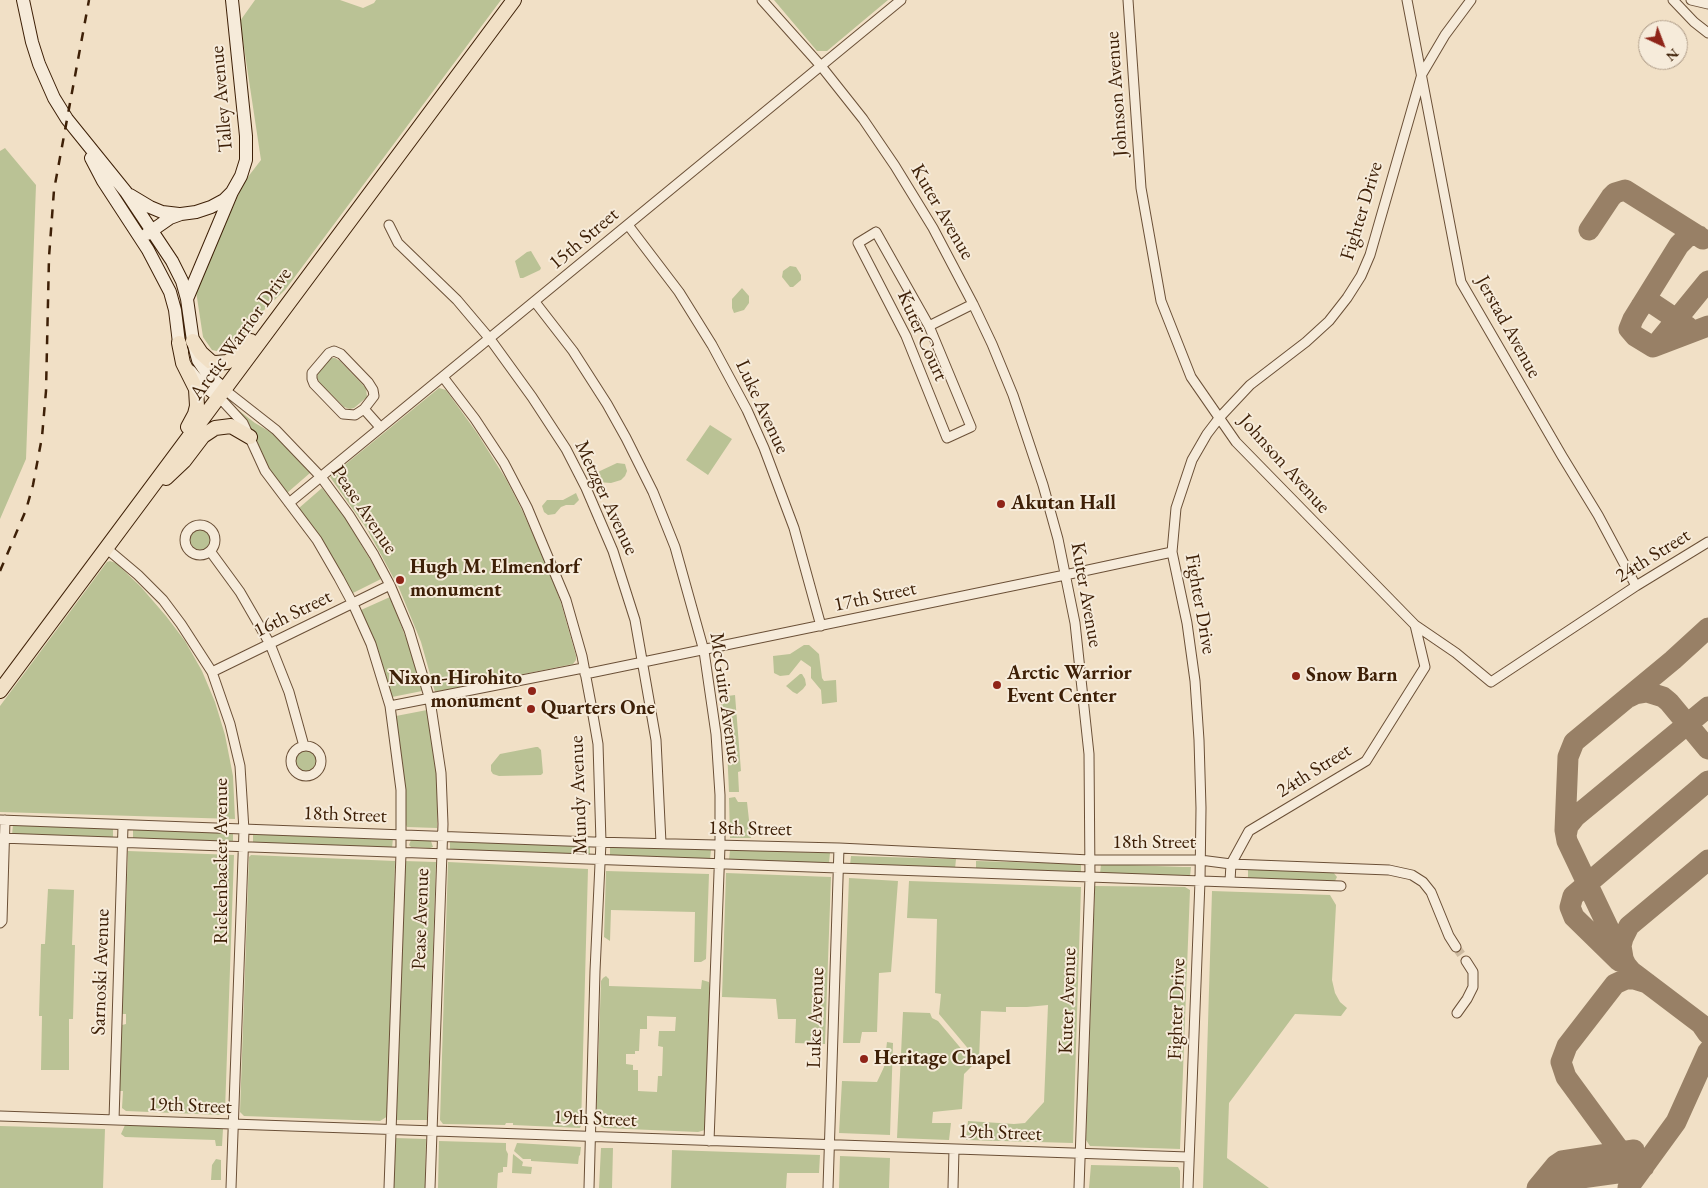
<!DOCTYPE html>
<html>
<head>
<meta charset="utf-8">
<style>
  body { margin:0 }
  #map { position:relative; width:1708px; height:1188px; overflow:hidden; background:#f1e0c6; font-family:"EB Garamond",serif }
  canvas { display:block }
  .north { position:absolute; left:1638px; top:20px; width:50px; height:50px; box-sizing:border-box; background:#f6ebda; border:1px solid #ac9a86; border-radius:50%; rotate:137deg; font-size:14px; font-weight:700; line-height:20px; text-align:center; color:#3e2007 }
  .north::after { content:''; display:block; margin:auto; width:18px; height:22px; background:#8f2418; clip-path:polygon(50% 0,100% 100%,50% 72%,0 100%) }
</style>
</head>
<body>
<div id="map">
<canvas width="1708" height="1188"></canvas>
<div class="north">N</div>
</div>
<script>
const ctx = document.querySelector('canvas').getContext('2d');
ctx.lineJoin = 'round';
function fill(path, color) { ctx.fillStyle = color; ctx.fill(path, 'evenodd'); }
const poly = rows => new Path2D(rows.map(r => 'M' + r).join(''));
function stroke(path, color, width, dash) { ctx.strokeStyle = color; ctx.lineWidth = width; ctx.lineCap = dash ? 'butt' : 'round'; ctx.setLineDash(dash || []); ctx.stroke(path); }
function label(font, color, halo, rows, align = 'center') {
  ctx.font = font + ' "EB Garamond",serif'; ctx.lineWidth = 4; ctx.setLineDash([]); ctx.textBaseline = 'middle'; ctx.strokeStyle = halo; ctx.fillStyle = color; for (const [text, x, y, turn = 0] of rows) {
    ctx.save(); ctx.translate(x, y); ctx.rotate((+turn || 0) * Math.PI / 180); ctx.textAlign = isNaN(turn) ? turn : align; if (halo) ctx.strokeText(text, 0, 0); ctx.fillText(text, 0, 0); ctx.restore();
  }
}
fill(poly([
  [255,0,340,0,363,8,374,3,376,0,501,0,285,290,261,313,231,350,221,352,212,350,203,337,196,291,244,182,261,160,240,21],
  [774,0,888,0,827,51,817,51],
  [5,148,36,185,26,459,0,519,0,151],
  [531,251,541,268,540,270,523,278,520,278,515,261,527,252],
  [790,266,796,267,801,275,801,280,793,287,790,287,782,277,783,271],
  [742,288,749,296,749,303,744,310,734,313,732,308,732,299],
  [331,358,335,358,340,361,366,388,367,397,354,408,350,409,344,407,320,383,317,378,318,373],
  [439,388,446,390,477,433,506,479,522,510,550,573,561,603,576,656,576,660,573,664,435,692,421,642,399,588,367,529,330,477],
  [233,406,255,423,277,436,310,473,287,493,273,477,263,459,256,439],
  [710,425,732,439,708,475,686,460],
  [617,463,625,464,627,471,625,476,621,480,611,483,597,482,597,473,600,471],
  [322,488,344,516,380,576,381,579,353,593,321,539,300,510,299,508],
  [576,493,579,500,574,505,566,505,561,507,555,514,548,515,544,512,542,506,547,500,563,500],
  '190 539a11 11 0 1 1 22 0a11 11 0 1 1-22 0Z',
  [110,561,116,563,141,587,166,616,185,641,202,671,215,702,225,735,233,776,235,819,0,812,0,706,107,562],
  [390,597,413,656,422,691,392,697,361,610],
  [804,645,809,645,819,654,822,678,824,681,836,680,837,702,822,704,821,690,811,678,811,667,801,660,789,675,780,676,774,673,773,656,790,654],
  [800,674,802,674,805,679,806,685,803,689,797,694,793,692,786,686],
  [735,695,741,771,738,772,739,792,729,792,727,748,720,697],
  [427,710,436,765,438,797,437,828,407,827,406,825,403,767,396,716],
  [536,747,538,747,541,750,543,773,541,775,499,776,493,774,491,771,491,765,500,754],
  '295 761a11 11 0 1 1 22 0a11 11 0 1 1-22 0Z',
  [735,797,738,802,747,802,751,838,730,838,729,798],
  [13,824,113,828,113,839,12,835],
  [133,829,233,833,233,843,133,839],
  [253,833,393,838,392,848,253,844],
  [411,840,431,841,433,847,430,848,411,847,409,845],
  [450,840,590,845,590,855,450,851],
  [610,846,711,850,710,860,610,856],
  [730,850,830,853,829,863,729,860],
  [128,851,234,855,225,1111,221,1115,126,1111,122,1108,123,1091,119,1091,122,1025,126,1024,126,1014,122,1014],
  [251,855,395,861,388,1116,380,1121,244,1116,240,1112,249,857],
  [851,856,956,859,955,869,850,865],
  [404,861,436,862,427,1120,396,1120,395,1115],
  [976,861,1081,864,1081,874,976,870],
  [448,862,588,869,581,1126,580,1128,513,1125,513,1123,506,1123,505,1125,443,1124,440,1120],
  [1101,864,1183,867,1191,867,1190,877,1100,874],
  [1248,869,1333,872,1337,877,1335,881,1331,883,1248,880],
  [606,871,709,874,706,959,701,962,694,962,695,912,611,910,610,941,604,937],
  [726,873,831,877,825,1044,795,1043,796,1019,778,1019,776,999,722,997],
  [849,878,898,881,891,972,879,973,877,1032,862,1032,860,1043,843,1043],
  [909,881,1081,887,1073,1143,966,1140,968,1121,1014,1124,1025,1123,1044,1102,1048,1005,1027,1007,1006,1007,1006,1012,981,1011,979,1060,976,1058,939,1014,941,994,935,993,937,919,907,918],
  [1095,886,1185,887,1190,890,1180,1149,1090,1146,1086,1140],
  [48,889,74,890,72,945,75,945,73,1019,69,1019,69,1070,41,1070,42,1016,39,1016,41,944,45,944],
  [1212,891,1330,895,1336,905,1332,980,1335,993,1340,1002,1347,1008,1341,1016,1295,1014,1229,1103,1227,1158,1269,1188,1203,1188],
  [606,976,609,979,609,986,701,989,702,980,709,982,710,988,705,1130,698,1132,604,1128,596,1124,601,981,603,978],
  [647,1016,676,1017,675,1031,659,1031,658,1046,663,1047,662,1076,658,1076,657,1092,638,1091,638,1070,633,1070,633,1065,626,1064,626,1054,635,1054,635,1051,639,1051,640,1029,647,1029],
  [903,1012,930,1013,932,1018,938,1021,974,1064,964,1074,962,1109,933,1112,932,1123,951,1123,949,1140,897,1138],
  [887,1042,893,1043,890,1135,839,1133,842,1081,877,1082,884,1067],
  [125,1125,222,1128,223,1129,222,1146,216,1146,215,1140,125,1137,121,1134],
  [0,1126,105,1129,103,1188,0,1188],
  [395,1138,426,1139,425,1188,392,1188],
  [439,1141,506,1143,506,1150,508,1154,507,1167,503,1167,503,1172,498,1173,497,1188,438,1188],
  [517,1143,581,1147,580,1155,579,1156,578,1164,531,1161,531,1159,523,1159,514,1151],
  [601,1148,613,1148,612,1188,599,1188],
  [672,1150,820,1155,819,1173,787,1173,786,1188,671,1188],
  [513,1154,523,1162,522,1166,532,1167,531,1174,512,1173],
  [840,1156,890,1158,889,1188,839,1188],
  [216,1159,221,1160,221,1180,211,1180,212,1165],
  [1091,1165,1178,1167,1180,1171,1180,1188,1089,1188]
]), '#bac295');
stroke(poly([
  [1589,230,1611,197,1615,193,1625,190,1703,239],
  [1699,236,1692,235,1687,237,1679,245,1633,319,1629,329,1635,336,1653,347,1708,326],
  [1641,306,1648,302,1652,303,1688,327],
  [1655,346,1708,281],
  [1708,628,1673,660,1574,742,1568,757,1565,830,1567,841,1626,965,1631,971,1701,1024,1708,1034],
  [1629,697,1635,694,1647,692,1663,697,1669,702,1708,749],
  [1566,836,1568,826,1575,817,1708,707],
  [1623,958,1621,946,1623,938,1629,926,1708,860],
  [1619,961,1574,917,1570,907,1573,896,1708,781],
  [1630,1185,1631,1171,1626,1159,1566,1077,1561,1062,1567,1046,1615,984,1626,979,1634,979,1647,983],
  [1537,1188,1556,1165,1562,1161,1634,1150],
  [1538,1188,1546,1183,1639,1170,1644,1167],
  [1628,1188,1676,1122,1708,1051]
]), '#988066', 21);
stroke(poly([
  [1456,947,1466,961]
]), '#cdbaa0', 9, [9, 4.5]);
const street = poly([
  [762,0,821,66,863,119,895,166,933,228,973,304,992,344,1013,395,1043,485,1058,539,1075,623,1089,754,1090,878,1079,1188],
  [1128,0,1141,188,1161,301,1191,377,1236,442,1415,625,1456,653,1491,682,1636,586,1708,542],
  [1407,0,1461,282,1562,456,1598,515,1636,586],
  [1673,0,1694,22,1708,33],
  [1691,0,1708,4],
  [389,225,398,243,457,300,490,339,532,397,566,449,586,488,613,551,635,620,656,740,661,843],
  [628,225,679,292,712,345,747,410,764,448,794,528,821,626],
  [876,232,929,326,971,427,947,438,906,336,858,243,876,232],
  [535,302,573,351,607,404,626,438,653,492,675,547,704,651,716,734,720,795,720,846,709,1141],
  [929,326,973,304],
  [443,377,475,419,504,463,527,507,566,600,582,656,591,704,598,744,601,842,595,971,589,1188],
  [225,390,276,430,321,477,349,515,374,555,390,585,409,630,430,700,441,773,443,824,430,1188],
  [219,397,243,423,265,471,317,540,339,578,353,604,371,644,390,706,401,790,401,853,389,1188],
  [364,409,355,415,343,414,314,384,312,379,312,373,329,353,334,351,341,354,368,382,373,390,374,396,364,409,380,427],
  [289,503,901,0],
  '185 540a15 15 0 1 1 30 0a15 15 0 1 1-30 0Z',
  [106,548,138,575,163,600,181,624,212,672,230,724,240,766,244,830,231,1188],
  [210,551,240,592,270,644,289,692,304,746],
  [212,672,390,585],
  [585,674,1065,575,1172,552],
  [390,706,583,668],
  '291 761a15 15 0 1 1 30 0a15 15 0 1 1-30 0Z',
  [0,820,593,842,839,848,1090,860,1200,860,1231,864,1389,870,1412,875,1423,882,1431,892,1449,936,1456,947],
  [0,838,1341,886],
  [1230,881,1231,864,1249,831,1366,761,1425,667,1415,625],
  [0,923,2,921,5,820],
  [1457,1013,1467,999,1473,987,1473,972,1466,961],
  [0,1116,1188,1157],
  [114,1120,123,826],
  [828,1188,839,848],
  [953,1188,954,1149],
  [1188,1188,1200,881,1201,808,1199,740,1195,681,1187,623,1172,552,1176,508,1192,460,1207,434,1220,417,1250,385,1306,342,1329,321,1347,298,1361,276,1370,255,1422,74,1445,35,1471,0]
]);
const secondary = poly([
  [23,0,32,42,39,64,54,98,67,119,126,192,172,261,182,281,187,299,193,341,198,360,209,376,225,390],
  [91,158,103,181,148,250,170,292,175,310,179,343,182,352],
  [130,195,150,207,162,212,179,214],
  [147,234,170,218,181,214,196,212,211,207,224,200,232,192],
  [187,299,232,192,241,176,246,160,246,136,232,0],
  [190,371,199,382,219,397]
]);
const primary = poly([
  [193,341,201,353,211,362,216,363,227,362,237,356,251,341],
  [179,343,183,363,196,389,197,406,195,414,188,427],
  [166,478,184,461,203,436,215,428,231,426,250,437],
  [0,691,514,0]
]);
stroke(street, '#6b5037', 11);
stroke(secondary, '#3e2007', 14);
stroke(primary, '#3e2007', 16);
stroke(street, '#f6ebda', 9);
stroke(secondary, '#f6ebda', 12);
stroke(primary, '#f1e0c6', 14);
stroke(poly([
  [0,571,26,510,33,485,42,437,46,391,49,257,54,190,89,0]
]), '#3e2007', 2.5, [9, 9]);
for (const [x, y, r, color] of [
  [1001,504,5,"#8f2418"],
  [400,580,5,"#8f2418"],
  [1296,676,5,"#8f2418"],
  [997,685,5,"#8f2418"],
  [532,691,5,"#8f2418"],
  [531,709,5,"#8f2418"],
  [864,1059,5,"#8f2418"]
]) { const dot = new Path2D(); dot.arc(x, y, r, 0, 2 * Math.PI); ctx.fillStyle = color; ctx.fill(dot); stroke(dot, '#f6ebda', 2); }
label('20px', '#3e2007', '#f6ebda', [
  ["Johnson Avenue",1117,94,-94],
  ["Talley Avenue",222,99,-95],
  ["Fighter Drive",1362,211,-73],
  ["Kuter Avenue",942,212,60],
  ["15th Street",584,239,-40],
  ["Jerstad Avenue",1508,327,61],
  ["Arctic Warrior Drive",241,334,-54],
  ["Kuter Court",922,336,66],
  ["Luke Avenue",762,407,65],
  ["Johnson Avenue",1284,464,48],
  ["Metzger Avenue",606,498,65],
  ["Pease Avenue",364,510,56],
  ["24th Street",1653,556,-32],
  ["Kuter Avenue",1086,595,80],
  ["17th Street",875,597,-12],
  ["Fighter Drive",1200,604,80],
  ["16th Street",293,614,-26],
  ["McGuire Avenue",725,698,82],
  ["24th Street",1314,771,-32],
  ["Mundy Avenue",579,795,-92],
  ["18th Street",345,815,2],
  ["18th Street",750,829,1],
  ["18th Street",1154,843],
  ["Rickenbacker Avenue",222,861,-90],
  ["Pease Avenue",421,919,-88],
  ["Sarnoski Avenue",101,972,-88],
  ["Kuter Avenue",1068,1001,-88],
  ["Fighter Drive",1177,1009,-88],
  ["Luke Avenue",816,1018,-88],
  ["19th Street",190,1106,2],
  ["19th Street",595,1119,2],
  ["19th Street",1000,1133,2]
]);
label('bold 20px', '#3e2007', '#f6ebda', [
  ["Akutan Hall",1011,504],
  ["Hugh M. Elmendorf",410,568],
  ["monument",410,591],
  ["Arctic Warrior",1007,674],
  ["Event Center",1007,697],
  ["Snow Barn",1306,676],
  ["Nixon-Hirohito",522,679,"right"],
  ["monument",522,702,"right"],
  ["Quarters One",541,709],
  ["Heritage Chapel",874,1059]
], 'left');
</script>
</body>
</html>
